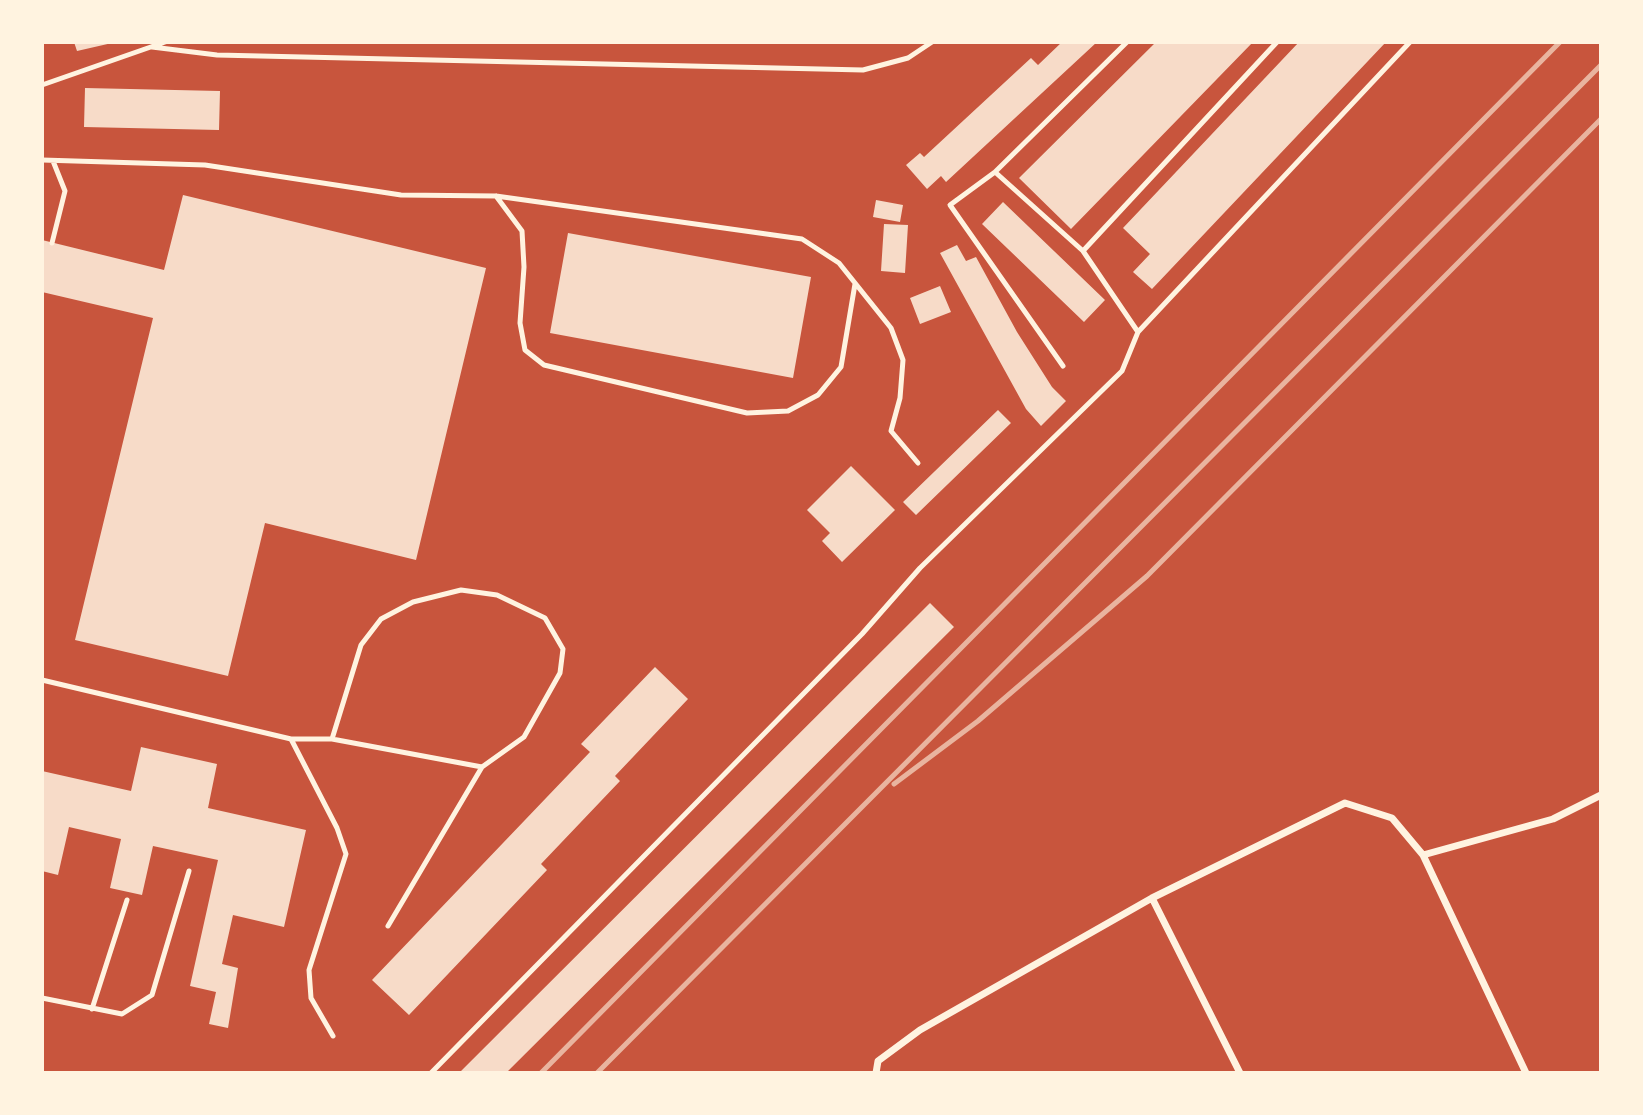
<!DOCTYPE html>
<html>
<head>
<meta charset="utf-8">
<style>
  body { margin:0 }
  #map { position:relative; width:1643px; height:1115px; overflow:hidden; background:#c8553d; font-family:Ubuntu,sans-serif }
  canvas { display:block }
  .frame { position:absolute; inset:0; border:44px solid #fff3e0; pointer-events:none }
</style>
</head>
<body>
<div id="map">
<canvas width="1643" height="1115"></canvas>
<div class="frame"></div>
</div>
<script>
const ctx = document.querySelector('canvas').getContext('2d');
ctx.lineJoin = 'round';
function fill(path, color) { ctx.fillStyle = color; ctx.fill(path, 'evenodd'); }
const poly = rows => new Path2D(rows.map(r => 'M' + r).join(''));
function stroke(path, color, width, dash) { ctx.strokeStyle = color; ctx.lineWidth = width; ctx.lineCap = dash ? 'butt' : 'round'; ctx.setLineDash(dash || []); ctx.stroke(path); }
fill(poly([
  [74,42,112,42,112,43,77,51],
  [1062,42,1097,42,946,182,941,176,927,189,906,165,920,153,924,157,1031,58,1038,65],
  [1156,42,1253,42,1071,229,1019,178],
  [1299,42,1386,42,1152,289,1133,272,1150,254,1123,228],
  [85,88,220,91,219,130,84,127],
  [183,195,486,268,416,560,265,523,228,676,75,640,153,318,42,292,42,240,164,270],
  [876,200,903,205,900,222,873,217],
  [1003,202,1105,300,1084,322,982,224],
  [884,224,908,225,905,273,881,271],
  [568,233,811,277,793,378,550,333],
  [957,245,966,261,976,257,1017,332,1052,387,1066,401,1041,426,1026,409,940,253],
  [940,286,951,312,920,324,910,298],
  [998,410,1011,423,916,515,903,502],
  [851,466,895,510,842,562,822,541,830,533,807,510],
  [930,603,954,627,506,1073,459,1073],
  [655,667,688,699,615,776,620,781,541,864,547,870,409,1015,372,980,590,752,581,744],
  [141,747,217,764,208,808,306,830,284,927,233,915,222,964,238,968,228,1028,209,1024,216,992,190,986,218,860,153,846,142,895,110,888,121,839,69,827,58,875,42,871,42,771,131,791]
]), '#f7dbc8');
stroke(poly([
  [152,47,217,55,863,70,908,58,932,42],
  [42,85,165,42],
  [42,160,205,165,401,195,496,196,802,239,839,263,891,328,903,360,900,398,891,431,918,463],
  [995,172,950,205,1063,366],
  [496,196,522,231,524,267,520,323,525,350,544,365,747,413,788,411,818,395,841,367,855,284],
  [52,243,65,191,53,161],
  [1083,251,995,172,1127,42],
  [1138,332,1410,42],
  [42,680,291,739,332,739,361,645,381,619,413,602,461,590,497,595,545,618,563,649,560,673,524,737,482,767,332,739],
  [291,739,337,828,346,854,309,970,311,998,333,1036],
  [388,926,482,767],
  [42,998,122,1014,152,995,189,871],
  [92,1009,127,900],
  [431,1073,862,634,920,568,1122,371,1138,332,1083,251,1277,42]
]), '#fff3e0', 5);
stroke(poly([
  [1423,855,1553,819,1601,795],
  [1152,898,1240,1073],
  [876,1073,878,1061,920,1030,1152,898,1345,803,1392,818,1423,855,1526,1073]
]), '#fff3e0', 7);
stroke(poly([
  [894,784,978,721,1147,576,1601,119],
  [541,1073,1560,42],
  [597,1073,1601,65]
]), '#e9b49f', 5);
</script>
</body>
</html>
